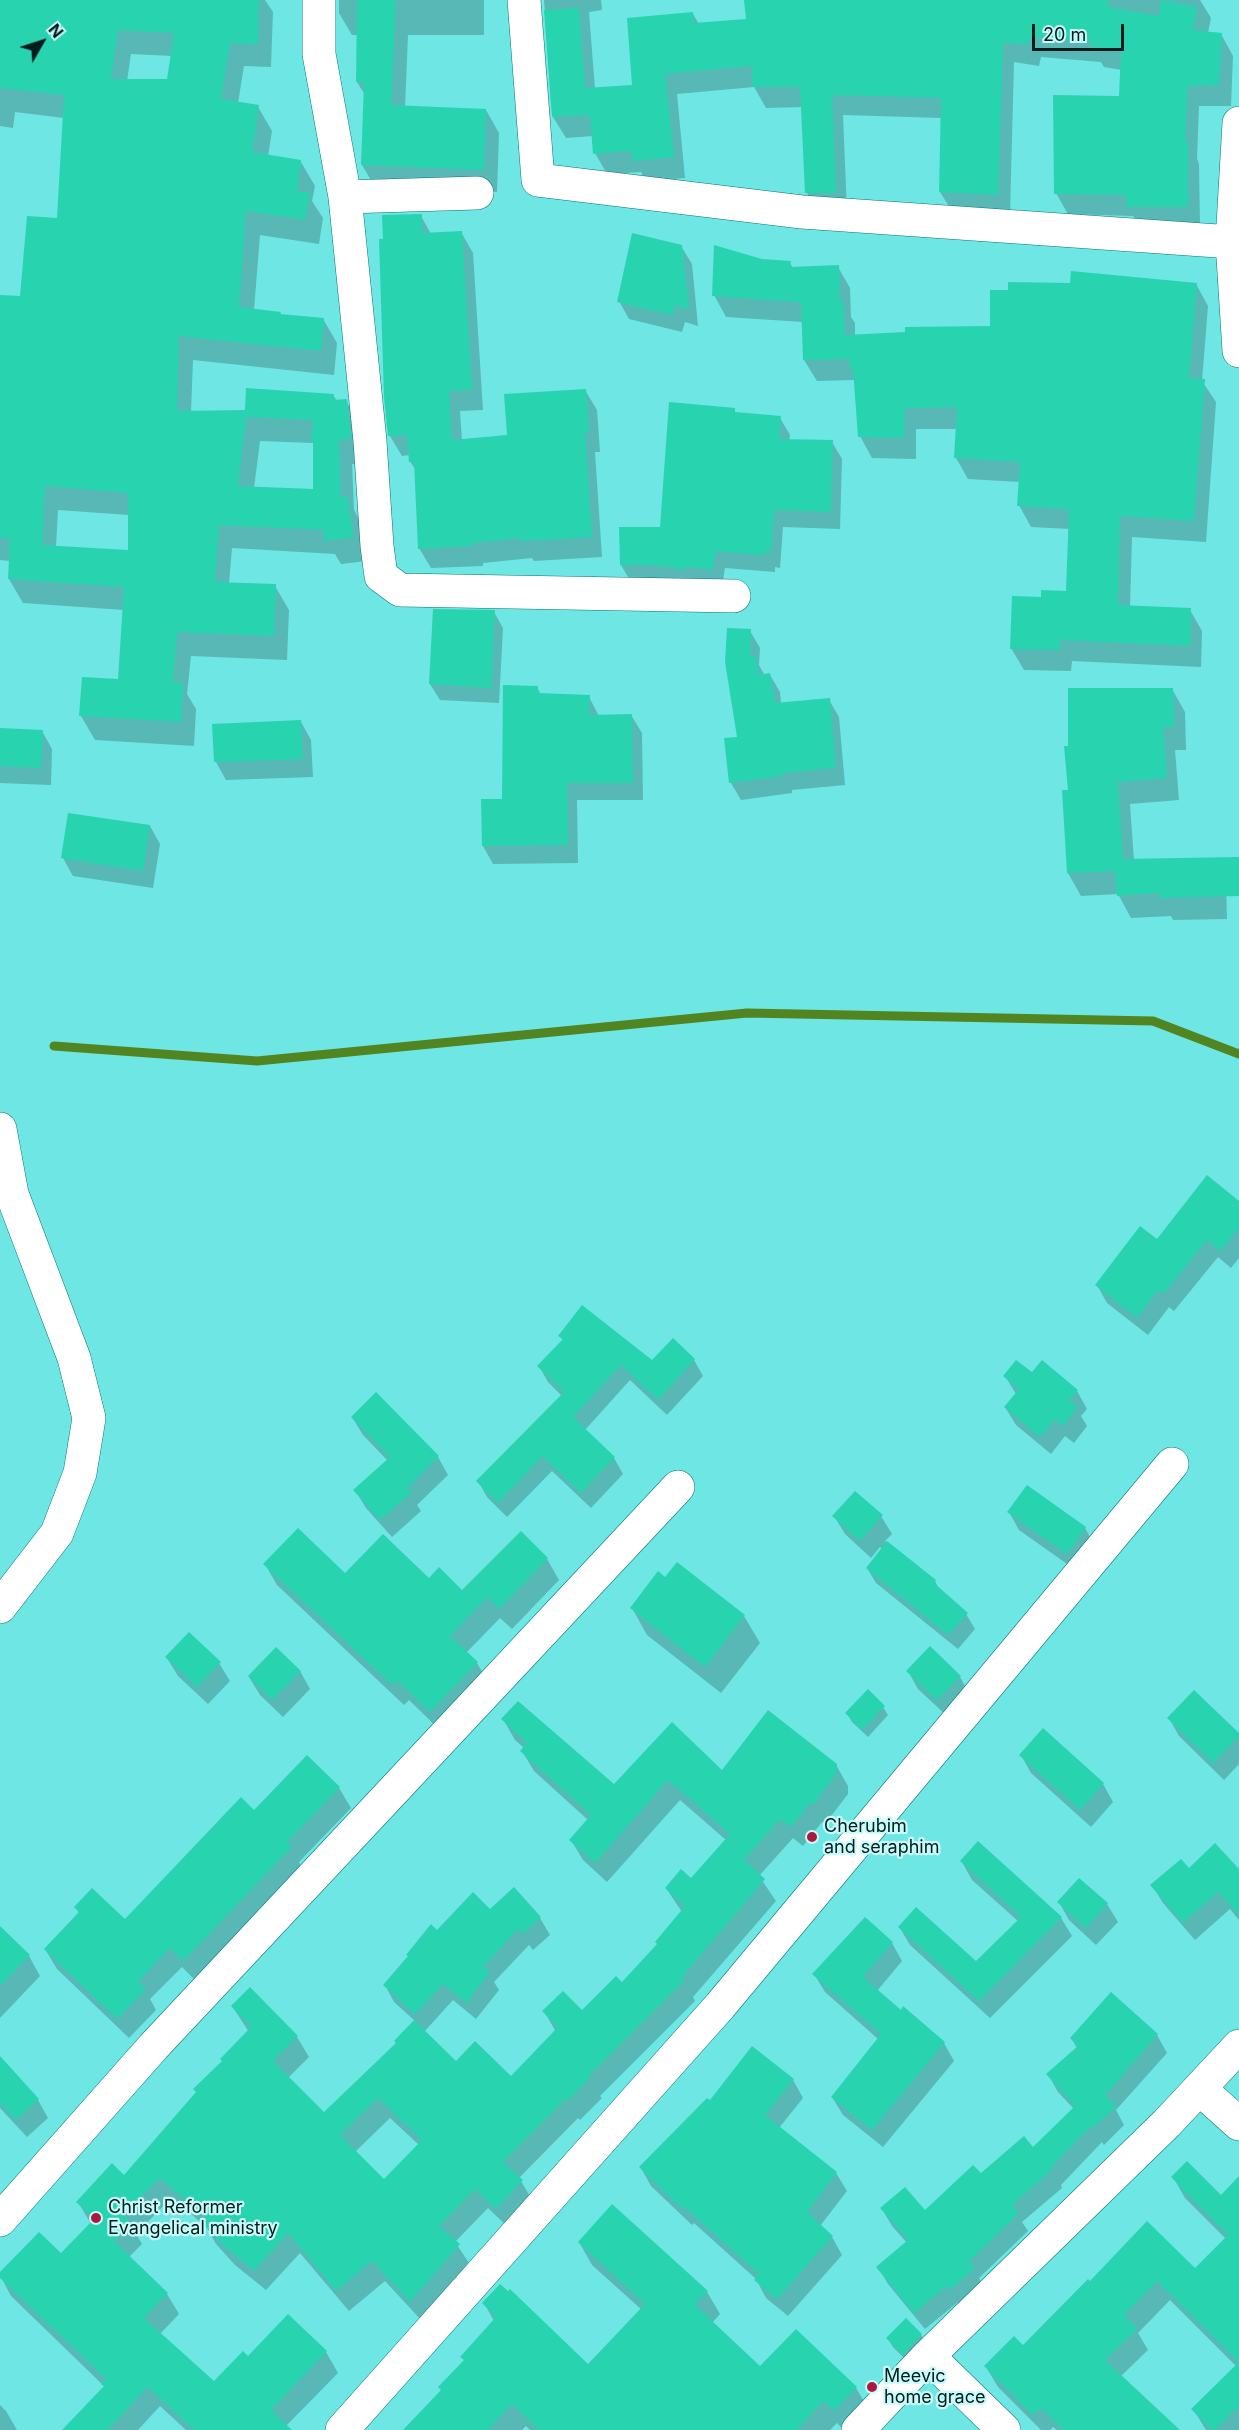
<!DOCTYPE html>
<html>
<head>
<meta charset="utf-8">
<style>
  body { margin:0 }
  #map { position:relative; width:1239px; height:2430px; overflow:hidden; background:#6ee6e3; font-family:Inter,sans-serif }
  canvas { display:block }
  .north { position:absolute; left:12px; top:12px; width:60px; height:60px; -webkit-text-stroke:4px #c7fcfa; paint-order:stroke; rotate:51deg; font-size:16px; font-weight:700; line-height:24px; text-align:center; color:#021c1c }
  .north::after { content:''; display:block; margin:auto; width:21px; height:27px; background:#021c1c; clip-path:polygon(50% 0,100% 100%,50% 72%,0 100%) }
  .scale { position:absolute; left:1032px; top:24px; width:92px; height:27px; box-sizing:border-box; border:3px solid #021c1c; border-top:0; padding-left:8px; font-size:18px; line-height:21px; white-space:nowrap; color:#021c1c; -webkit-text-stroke:4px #c7fcfa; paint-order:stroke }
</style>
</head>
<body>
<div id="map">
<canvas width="1239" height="2430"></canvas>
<div class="north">N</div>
<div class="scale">20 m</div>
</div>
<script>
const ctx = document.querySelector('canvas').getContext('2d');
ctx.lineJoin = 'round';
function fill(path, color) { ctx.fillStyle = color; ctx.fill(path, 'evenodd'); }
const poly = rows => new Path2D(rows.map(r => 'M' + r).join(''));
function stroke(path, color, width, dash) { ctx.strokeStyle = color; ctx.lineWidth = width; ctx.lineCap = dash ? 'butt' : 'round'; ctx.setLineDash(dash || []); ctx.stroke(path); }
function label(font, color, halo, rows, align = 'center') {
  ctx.font = font + ' Inter,sans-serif'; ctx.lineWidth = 4.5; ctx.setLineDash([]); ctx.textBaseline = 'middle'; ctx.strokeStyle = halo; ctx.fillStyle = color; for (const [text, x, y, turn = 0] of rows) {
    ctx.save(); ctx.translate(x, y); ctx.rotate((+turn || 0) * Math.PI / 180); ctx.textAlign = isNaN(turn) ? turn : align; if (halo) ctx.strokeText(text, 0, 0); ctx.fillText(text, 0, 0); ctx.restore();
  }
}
fill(poly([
  [0,0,265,0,273,12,271,67,244,66,238,103,258,107,272,131,268,156,301,162,315,186,312,201,323,218,319,244,260,235,254,310,280,313,281,315,323,319,337,343,334,375,193,360,191,412,247,411,333,395,337,401,346,401,360,425,364,463,352,464,354,510,361,522,366,561,341,564,335,554,232,548,229,584,275,586,289,610,287,660,191,656,187,694,196,709,194,746,95,740,81,716,119,681,124,610,23,603,9,579,10,561,0,560,0,296,21,297,59,220,64,118,15,112,13,128,0,126],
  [131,54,172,56,168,80,127,81],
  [260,441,313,443,314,490,254,488],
  [58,510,129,515,130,552,56,547],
  [339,0,484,0,484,35,408,35,405,107,486,110,499,133,497,192,375,187,362,165,365,95,357,82,358,35,352,35,339,13],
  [544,0,601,0,602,10,589,12,595,89,634,86,693,14,699,24,748,20,746,0,1200,0,1211,18,1208,33,1221,34,1233,56,1231,106,1199,106,1197,159,1199,164,1200,228,1140,228,1133,216,1068,214,1056,193,1120,97,1122,70,1104,67,1101,62,1041,57,1039,66,1014,62,1010,215,953,213,940,192,942,118,843,115,847,213,819,214,807,193,803,107,766,108,754,87,677,94,685,178,646,181,641,172,607,174,595,153,593,136,566,138,553,117],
  [421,216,431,234,461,232,473,253,483,410,460,411,462,441,509,437,585,390,597,410,600,452,595,452,602,557,534,561,532,558,483,563,483,566,431,568,419,548,416,471,410,461,410,455,402,456,390,436],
  [681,246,692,264,698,326,685,322,682,332,629,319,619,301],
  [762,261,790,263,793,268,838,267,850,288,851,317,855,323,855,336,992,327,1196,284,1208,306,1202,381,1216,402,1206,542,1132,537,1130,607,1190,610,1202,631,1201,667,1072,661,1071,671,1024,670,1011,648,1042,598,1068,592,1070,529,1031,527,1019,505,1020,482,968,479,956,458,957,429,916,429,916,459,872,458,860,436,856,380,817,381,804,360,803,322,726,317,714,295],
  [734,410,736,414,780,418,790,435,789,441,832,442,842,459,840,529,783,527,780,568,775,567,775,572,725,568,722,587,631,582,621,565,661,529],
  [494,612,503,628,499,703,440,700,430,684],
  [750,631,760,648,759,665,765,676,770,675,780,692,781,704,829,700,839,717,845,785,792,790,792,793,741,800,731,783,739,738],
  [537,687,541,695,589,697,599,716,631,715,642,733,643,800,577,800,578,863,493,864,483,846,503,800],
  [1172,689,1185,712,1186,750,1175,750,1179,800,1130,804,1134,861,1226,882,1227,919,1173,920,1171,916,1131,918,1118,894,1081,896,1068,873,1070,747],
  [301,722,311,740,313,777,226,780,216,762],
  [0,729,42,731,52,749,51,785,0,783],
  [150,826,160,844,153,888,73,876,63,858],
  [1239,1203,1239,1258,1231,1268,1218,1257,1174,1311,1169,1307,1148,1335,1107,1303,1097,1285,1157,1241],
  [560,1336,652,1362,673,1340,694,1360,703,1376,667,1415,630,1380,585,1430,614,1458,623,1474,591,1508,552,1471,507,1517,487,1497,478,1481,562,1396,548,1382,539,1366,563,1341],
  [1033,1375,1077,1391,1087,1409,1081,1416,1087,1426,1074,1443,1065,1436,1051,1454,1016,1425,1005,1407,1016,1394,1005,1376],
  [352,1417,438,1457,448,1475,417,1505,421,1511,392,1537,366,1508,355,1490,388,1461,363,1435],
  [1009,1512,1085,1528,1095,1546,1077,1571,1019,1530],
  [834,1516,881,1516,892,1534,885,1541,935,1581,940,1591,966,1614,975,1629,958,1649,876,1583,867,1568,882,1549,880,1547,871,1558,845,1534],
  [547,1559,559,1580,512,1629,500,1618,466,1653,477,1663,489,1684,443,1733,409,1700,404,1705,277,1585,265,1564,345,1575,429,1580,462,1592],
  [677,1564,744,1616,760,1643,721,1693,647,1635,632,1608,666,1579],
  [167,1658,219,1663,230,1681,208,1704,178,1676],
  [300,1671,310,1689,283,1717,260,1695,249,1677],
  [908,1671,960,1677,970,1695,948,1717,918,1689],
  [883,1707,888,1715,868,1737,852,1722,847,1713],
  [1169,1718,1239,1736,1239,1764,1224,1780,1179,1736],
  [503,1719,614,1786,722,1772,836,1765,848,1786,848,1794,825,1824,822,1822,803,1846,793,1838,759,1876,776,1901,693,1997,695,2001,600,2096,602,2098,580,2120,578,2118,519,2178,533,2201,509,2228,488,2208,455,2242,471,2266,422,2321,385,2281,349,2311,300,2253,266,2290,235,2265,216,2244,207,2228,172,2197,136,2234,142,2244,129,2257,167,2294,179,2314,160,2334,214,2383,248,2358,288,2316,326,2352,338,2373,286,2426,288,2430,186,2430,160,2406,138,2430,64,2430,105,2387,11,2296,0,2275,61,2255,91,2224,78,2202,124,2177,249,2032,232,2006,250,1989,297,2037,309,2057,288,2078,324,2114,398,2043,396,2041,415,2021,394,2002,385,1985,437,1932,490,1911,514,1889,540,1918,550,1935,533,1950,529,1945,494,1982,499,1990,476,2019,453,2000,424,2032,456,2063,511,2078,556,2032,544,2011,582,2012,622,1984,658,1945,682,1912,666,1888,691,1880,726,1840,680,1800,607,1882,583,1860,571,1840,588,1820,534,1771,522,1751,524,1748,515,1740],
  [390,2118,419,2145,384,2181,355,2152],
  [1021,1755,1103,1784,1113,1802,1091,1827,1031,1773],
  [307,1757,339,1788,351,1808,299,1862,302,1867,195,1980,182,1967,150,1999,156,2010,129,2038,57,1969,45,1949,79,1913,76,1907,125,1921,254,1812],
  [962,1862,1061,1918,1072,1936,990,2018,910,1945,900,1928,976,1963,1018,1921,972,1880],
  [1189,1870,1239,1871,1239,1920,1230,1909,1195,1940,1163,1903,1152,1885],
  [1059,1902,1107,1904,1118,1922,1096,1945,1069,1920],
  [0,1929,29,1956,40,1976,0,2018],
  [892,1943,902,1961,877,1991,901,2012,944,2043,954,2061,883,2147,843,2115,832,2097,878,2039,825,1992,814,1974],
  [1111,1994,1157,2035,1167,2053,1116,2110,1124,2125,1104,2145,1102,2142,1061,2185,1062,2188,1022,2222,1028,2231,979,2278,983,2286,961,2306,958,2302,925,2329,888,2284,878,2267,907,2243,892,2226,882,2209,925,2212,981,2175,1033,2149,1074,2109,1058,2092,1048,2074,1077,2048,1071,2038],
  [0,2058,38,2100,48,2118,27,2137,0,2108],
  [793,2080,803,2098,779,2128,836,2173,847,2191,820,2226,832,2237,842,2255,788,2316,766,2298,756,2279,694,2223,692,2225,651,2186,641,2168,711,2103],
  [1173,2177,1221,2197,1239,2178,1239,2369,1170,2300,1138,2333,1148,2350,1120,2377,1175,2430,1057,2430,1053,2427,1050,2430,1041,2430,998,2387,986,2367,1023,2347,1090,2283,1195,2270,1226,2239,1185,2198],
  [579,2242,707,2292,720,2314,712,2323,760,2368,856,2388,869,2410,844,2430,837,2423,830,2430,530,2430,526,2426,522,2430,405,2430,442,2391,465,2361,462,2357,494,2321,484,2303,588,2366,642,2310,592,2265],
  [906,2320,921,2335,926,2344,908,2362,893,2347,888,2339],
  [1239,2378,1239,2430,1206,2430,1193,2409],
  [0,2405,6,2411,17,2430,0,2430]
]), '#0003');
stroke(poly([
  [54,1046,257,1061,747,1013,1153,1021,1239,1054]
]), '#508521', 9);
fill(poly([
  [0,0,259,0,258,44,230,43,221,99,259,105,252,152,301,160,297,191,310,193,305,220,246,211,239,307,281,312,280,314,324,318,321,351,179,336,177,411,245,410,246,388,334,394,333,400,347,399,351,439,339,440,341,497,348,497,353,537,325,541,324,530,219,525,215,582,276,584,274,636,177,632,173,682,183,683,181,722,79,716,82,677,118,679,124,587,8,579,10,538,0,538,0,295,20,296,27,216,57,218,64,95,0,88],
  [118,30,174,33,167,79,111,79],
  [246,417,313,420,311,443,313,443,313,489,238,486],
  [45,486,128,493,128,550,42,545],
  [357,0,396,0,391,105,486,109,484,170,361,165,364,82,356,82],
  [744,0,1109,0,1108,7,1159,16,1161,0,1197,7,1193,30,1222,33,1219,85,1188,86,1185,141,1188,141,1188,207,1126,207,1126,195,1054,194,1053,95,1119,96,1121,52,1090,46,1091,41,1029,37,1028,45,1003,42,998,195,939,192,941,98,832,95,836,193,805,193,800,87,752,87,752,66,665,74,674,157,632,161,631,151,593,154,590,115,552,117,544,10,579,8,585,88,632,85,627,18,693,12,694,23,746,19],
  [422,214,422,233,462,231,472,390,449,391,452,440,507,435,504,394,586,389,589,432,585,432,592,537,520,541,520,538,472,543,472,546,418,549,414,462,409,462,407,435,388,436,384,397,379,239,383,239,382,215],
  [632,233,682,245,689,309,675,305,673,315,617,302],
  [714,245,762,259,791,261,790,267,839,265,840,301,843,301,845,335,905,332,905,327,990,326,990,290,1008,290,1008,282,1070,283,1071,271,1197,283,1189,378,1205,379,1194,521,1120,516,1118,605,1191,608,1190,646,1060,640,1060,650,1010,649,1012,596,1041,597,1041,590,1066,591,1069,509,1017,506,1020,462,954,458,957,407,905,408,904,438,858,437,853,369,850,369,849,359,803,360,801,302,712,296],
  [669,402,735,408,735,412,781,416,779,439,833,440,831,512,774,510,771,551,766,551,766,555,716,552,712,570,686,566,685,570,655,565,620,565,619,527,660,527],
  [433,609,495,610,491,688,429,684],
  [727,628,751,629,750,657,756,656,759,675,770,673,775,703,830,698,836,768,783,773,783,776,729,783,724,738,737,737,725,662],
  [503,685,538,686,538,693,590,695,589,715,632,714,633,783,567,783,568,845,482,846,481,799,502,799],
  [1068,688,1173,688,1174,727,1163,727,1167,778,1118,782,1123,859,1239,857,1239,896,1159,898,1159,893,1117,896,1115,871,1067,873,1062,790,1068,790,1064,746,1068,746],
  [301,720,303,759,214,762,212,724],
  [0,728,43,730,41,768,0,766],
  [68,813,150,825,143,871,61,858],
  [1207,1175,1239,1201,1239,1228,1220,1251,1207,1240,1163,1294,1158,1290,1137,1318,1095,1285,1140,1226,1157,1239],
  [582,1305,652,1360,673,1338,695,1359,658,1400,621,1365,573,1417,615,1457,581,1493,542,1456,498,1503,476,1481,564,1392,537,1366,563,1339,558,1336],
  [1016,1360,1032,1372,1042,1360,1078,1390,1069,1401,1078,1407,1063,1426,1055,1419,1040,1437,1004,1407,1019,1389,1003,1376],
  [376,1392,439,1456,407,1488,412,1492,380,1520,353,1490,390,1457,351,1417],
  [1027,1485,1086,1527,1067,1554,1007,1512],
  [855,1491,883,1515,860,1541,832,1516],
  [298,1528,345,1573,383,1534,429,1578,439,1567,462,1590,521,1531,548,1558,499,1609,487,1597,450,1636,478,1662,430,1712,397,1680,392,1685,263,1564],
  [887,1541,936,1580,934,1583,968,1613,948,1635,866,1568],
  [677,1562,745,1615,705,1667,630,1608,658,1571,665,1577],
  [189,1632,221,1662,197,1687,165,1657],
  [930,1646,961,1676,937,1700,906,1671],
  [276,1647,301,1671,272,1700,248,1676],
  [868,1689,885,1706,862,1730,845,1713],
  [1194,1690,1239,1733,1239,1736,1213,1763,1167,1718],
  [518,1701,614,1784,672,1722,722,1770,768,1710,837,1764,837,1773,813,1805,810,1803,791,1827,780,1819,744,1860,765,1879,682,1977,685,1980,589,2075,591,2076,568,2101,565,2099,503,2162,523,2180,496,2209,475,2189,439,2226,460,2244,410,2302,372,2261,336,2291,288,2233,254,2271,222,2244,203,2223,207,2219,160,2178,123,2215,131,2223,114,2241,168,2293,144,2318,214,2381,243,2351,248,2356,288,2314,327,2351,271,2410,292,2430,194,2430,148,2387,107,2430,62,2430,104,2386,101,2384,106,2379,0,2278,0,2272,39,2232,61,2253,94,2219,76,2202,112,2163,124,2175,196,2092,193,2089,222,2061,220,2059,251,2027,231,2006,250,1987,298,2036,273,2061,324,2112,396,2043,394,2041,414,2020,456,2061,475,2041,511,2076,558,2027,542,2011,563,1991,582,2010,616,1976,622,1982,657,1944,655,1942,685,1906,665,1888,681,1869,691,1878,730,1834,668,1780,595,1863,569,1840,591,1815,520,1751,527,1743,501,1719],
  [378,2098,422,2140,384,2179,340,2135],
  [1043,1728,1104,1783,1080,1810,1019,1755],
  [307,1755,340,1787,287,1842,292,1847,183,1961,170,1948,138,1981,146,1989,117,2019,44,1949,79,1912,74,1907,92,1888,125,1919,241,1797,254,1810],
  [978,1841,1062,1917,979,2001,898,1927,916,1907,976,1961,1021,1917,960,1861],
  [1215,1843,1239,1869,1239,1915,1218,1892,1183,1923,1150,1885,1181,1859,1189,1868],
  [1079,1878,1108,1903,1086,1928,1057,1902],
  [514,1887,541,1917,523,1934,518,1929,483,1967,490,1972,466,2003,443,1984,415,2014,383,1985,408,1956,406,1955,431,1924,437,1930,473,1892,490,1909],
  [865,1917,893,1942,863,1977,901,2010,903,2006,945,2042,872,2130,831,2097,881,2034,812,1974],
  [0,1926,30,1955,0,1986],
  [1111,1992,1158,2034,1105,2095,1116,2107,1093,2128,1091,2126,1051,2167,1053,2169,1012,2205,1019,2213,969,2261,975,2268,950,2290,947,2286,914,2313,876,2267,908,2240,880,2208,905,2187,925,2210,973,2165,981,2173,1024,2136,1033,2147,1075,2106,1046,2074,1078,2046,1070,2038],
  [752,2046,794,2079,765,2115,837,2172,807,2212,833,2236,777,2299,754,2280,759,2274,683,2206,681,2208,639,2167,707,2098,710,2100],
  [0,2056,39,2099,16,2120,0,2103],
  [1187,2161,1221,2195,1239,2176,1239,2362,1157,2281,1124,2315,1137,2329,1105,2360,1180,2430,1064,2430,1041,2408,1033,2415,984,2366,1014,2336,1023,2345,1088,2279,1090,2281,1147,2221,1195,2268,1228,2235,1171,2177],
  [612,2204,708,2291,695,2305,760,2366,796,2329,857,2387,834,2411,823,2401,797,2430,539,2430,512,2404,488,2430,403,2430,441,2390,438,2387,464,2360,460,2357,496,2317,482,2303,500,2284,508,2291,510,2289,588,2364,645,2304,578,2242],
  [906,2318,922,2334,903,2355,886,2338],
  [1239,2362,1239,2406,1215,2430,1212,2430,1191,2409]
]), '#28d4af');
const minor = poly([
  [319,0,319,54,345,197,370,441,377,546,381,576,400,590,734,596],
  [524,0,538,180,802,212,1232,242],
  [1239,123,1232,242,1239,351],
  [345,197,477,193],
  [0,1129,12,1194,74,1358,89,1418,80,1473,57,1533,0,1607],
  [1200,2089,1239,2124],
  [0,2220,154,2046,678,1487],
  [928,2356,1004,2430],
  [342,2430,720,2006,1172,1464],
  [858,2430,928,2356,1167,2123,1239,2046]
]);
stroke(minor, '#057675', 34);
stroke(minor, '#fff', 33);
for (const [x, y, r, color] of [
  [812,1837,6,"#ad1840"],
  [96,2218,6,"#ad1840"],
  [872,2387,6,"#ad1840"]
]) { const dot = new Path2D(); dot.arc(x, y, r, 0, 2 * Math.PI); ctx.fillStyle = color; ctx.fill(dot); stroke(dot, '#c7fcfa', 2); }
label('18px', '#021c1c', '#c7fcfa', [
  ["Cherubim",824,1827],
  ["and seraphim",824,1848],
  ["Christ Reformer",108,2208],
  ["Evangelical ministry",108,2229],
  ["Meevic",884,2377],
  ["home grace",884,2398]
], 'left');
</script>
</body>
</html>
